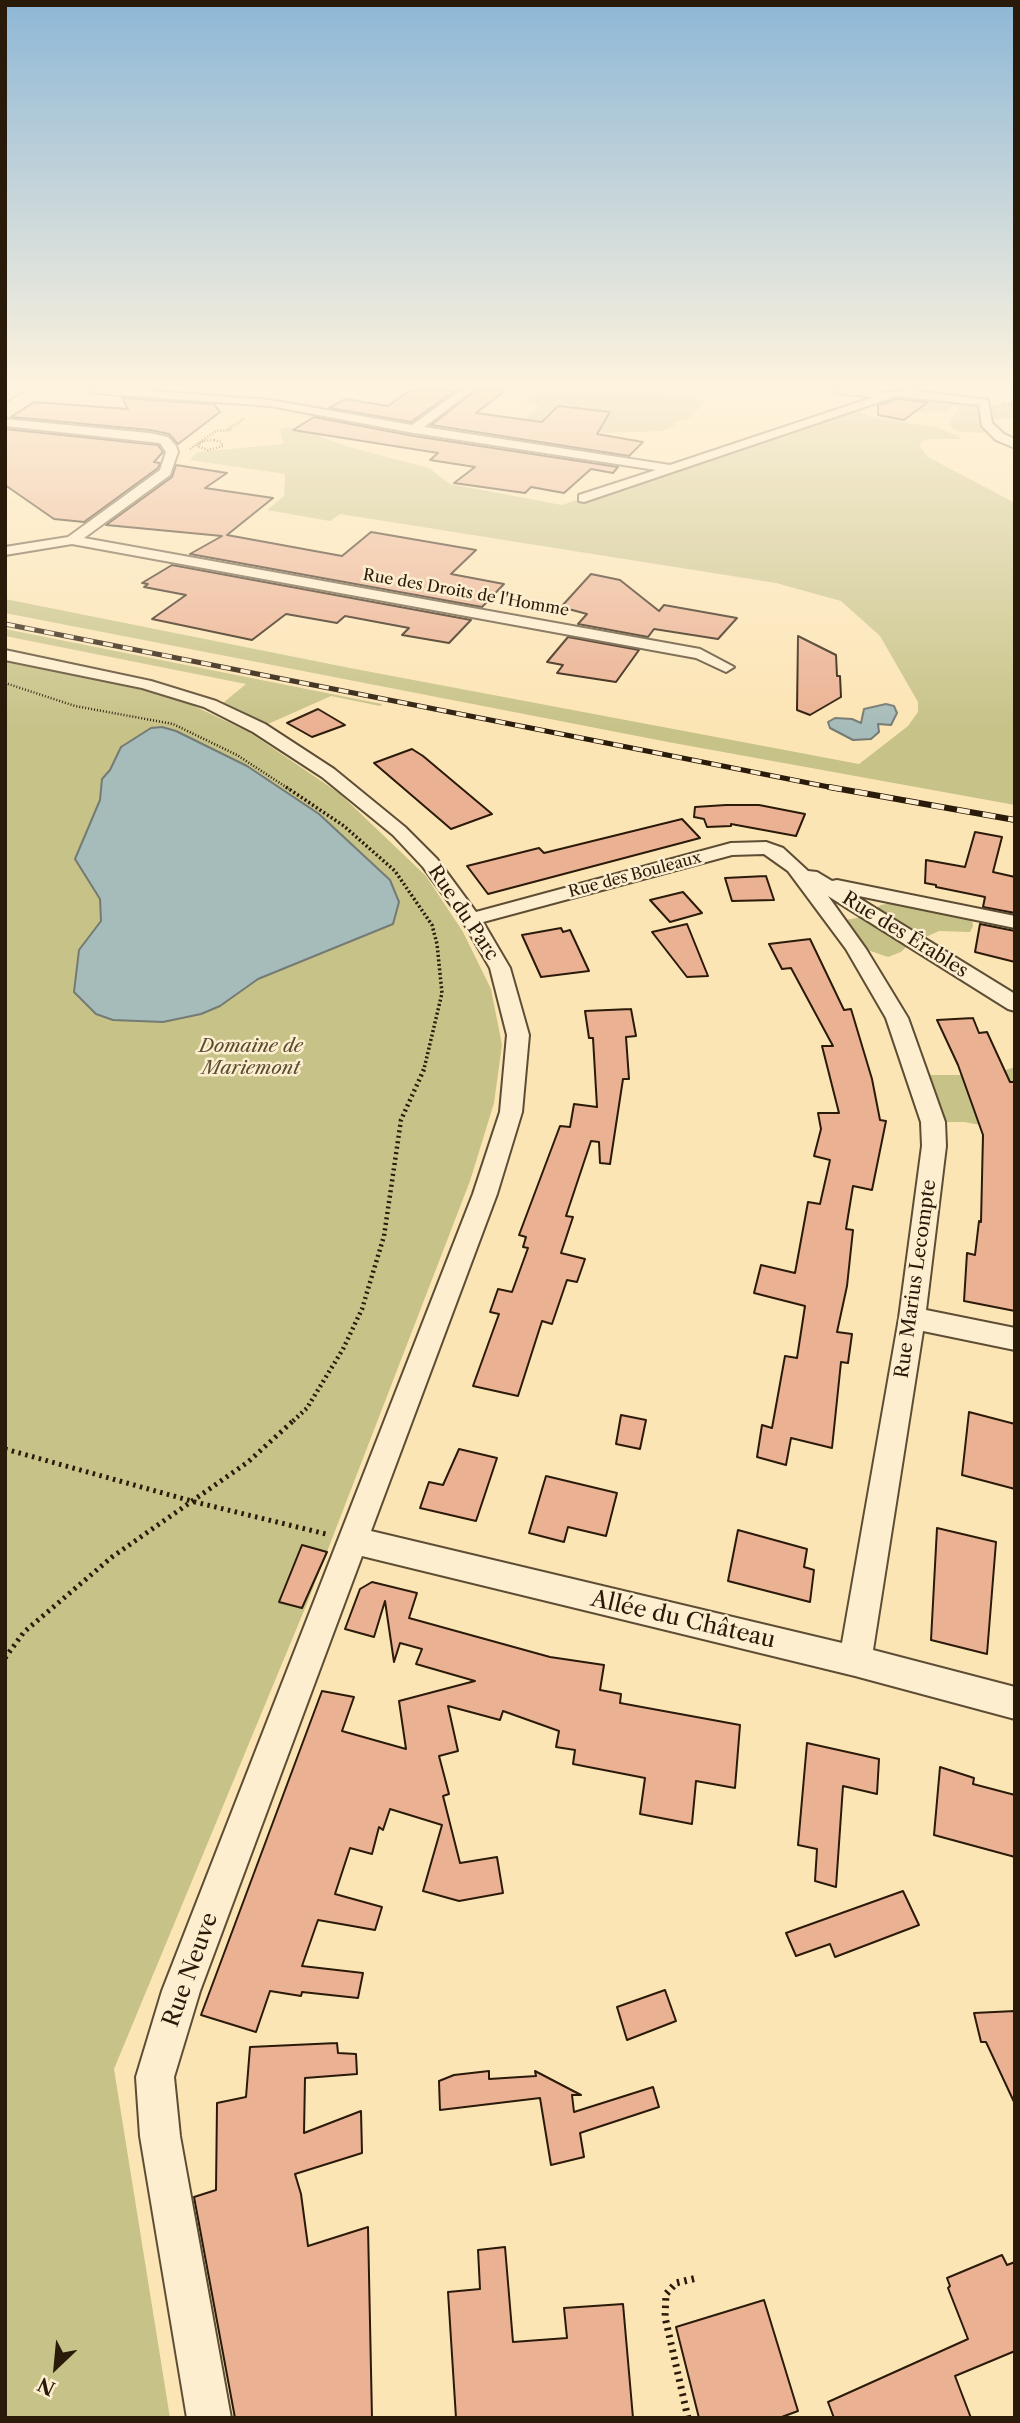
<!DOCTYPE html>
<html>
<head>
<meta charset="utf-8">
<style>
  body { margin:0 }
  #map { position:relative; width:1020px; height:2423px; overflow:hidden; background:#fce5b5; font-family:"Libre Caslon Text",serif }
  canvas { display:block }
  .frame { position:absolute; inset:0; border:7px solid #2a1a0a; pointer-events:none }
  .north { position:absolute; left:21px; top:2332px; width:70px; height:70px; -webkit-text-stroke:5px #fdeecf; paint-order:stroke; rotate:206deg; font-size:19px; font-weight:700; line-height:28px; text-align:center; color:#2a1a0a }
  .north::after { content:''; display:block; margin:auto; width:24px; height:32px; background:#2a1a0a; clip-path:polygon(50% 0,100% 100%,50% 72%,0 100%) }
</style>
</head>
<body>
<div id="map">
<canvas width="1020" height="2423"></canvas>
<div class="frame"></div>
<div class="north">N</div>
</div>
<script>
const ctx = document.querySelector('canvas').getContext('2d');
ctx.lineJoin = 'round';
function fill(path, color) { ctx.fillStyle = color; ctx.fill(path, 'evenodd'); }
const poly = rows => new Path2D(rows.map(r => 'M' + r).join(''));
function stroke(path, color, width, dash) { ctx.strokeStyle = color; ctx.lineWidth = width; ctx.lineCap = dash ? 'butt' : 'round'; ctx.setLineDash(dash || []); ctx.stroke(path); }
function label(font, color, halo, rows, align = 'center') {
  ctx.font = font + ' "Libre Caslon Text",serif'; ctx.lineWidth = 5; ctx.setLineDash([]); ctx.textBaseline = 'middle'; ctx.strokeStyle = halo; ctx.fillStyle = color; for (const [text, x, y, turn = 0] of rows) {
    ctx.save(); ctx.translate(x, y); ctx.rotate((+turn || 0) * Math.PI / 180); ctx.textAlign = isNaN(turn) ? turn : align; if (halo) ctx.strokeText(text, 0, 0); ctx.fillText(text, 0, 0); ctx.restore();
  }
}
fill(poly([
  [531,390,631,390,681,394,706,401,688,419,677,421,672,427,662,431,532,435,525,441,507,440,504,437,539,406,525,401],
  [896,393,970,400,984,406,1007,404,1015,400,1015,418,985,420,989,433,959,432,952,428,950,420,960,408,951,406,949,411,925,413,888,408,873,402],
  [848,408,859,410,868,416,938,428,958,436,961,439,931,439,922,441,919,446,928,457,1015,503,1015,805,668,742,5,613,5,599,350,668,859,764,908,726,918,712,918,702,880,636,841,601,776,583,340,514,330,521,267,510,284,496,285,474,190,460,197,452,284,444,280,431,282,428,296,427,345,446,429,468,450,484,562,505],
  [5,629,382,704,380,706,331,696,259,728,217,708,246,684,5,636],
  [5,660,152,691,192,705,249,732,339,793,426,876,463,932,491,989,502,1045,494,1103,470,1181,308,1601,114,2069,170,2418,5,2418],
  [891,903,972,919,973,926,970,932,939,931,908,945,901,952,888,957,853,945,845,920,862,917,881,905],
  [1015,1067,1015,1131,964,1122,933,1122,916,1075,990,1075]
]), '#c7c288');
const water = poly([
  [886,704,894,706,897,713,891,725,878,724,879,732,871,739,853,740,830,728,828,722,835,718,852,719,861,723,864,709,886,704],
  [162,727,176,731,247,766,319,814,390,880,399,902,393,924,258,979,220,1006,201,1014,163,1022,113,1020,96,1014,74,992,79,950,101,921,100,899,75,859,100,800,102,779,110,770,121,747,151,728,162,727]
]);
fill(water, '#a6bcba');
stroke(water, '#747b74', 2);
const building = poly([
  [410,390,456,390,411,422,329,408,345,399,388,406,410,390],
  [476,390,506,390,476,413,542,422,558,406,610,412,597,434,643,442,629,456,431,425,476,390],
  [122,398,214,404,220,412,178,444,169,434,150,430,11,417,34,402,128,409,122,398],
  [897,399,928,402,904,420,878,415,878,405,897,399],
  [314,417,414,436,618,467,613,473,591,469,564,493,531,487,525,493,454,483,475,467,430,460,438,453,293,430,314,417],
  [5,429,158,445,163,452,154,462,160,463,158,468,84,522,54,519,5,485,5,429],
  [176,465,227,473,205,488,273,498,227,535,342,556,371,532,476,550,451,574,504,584,482,607,190,554,222,536,106,525,172,477,176,465],
  [172,565,471,620,449,643,402,635,409,628,345,616,337,623,286,614,252,640,152,619,186,595,144,587,148,584,142,583,172,565],
  [591,574,620,580,659,611,664,605,737,618,718,639,654,629,648,637,578,624,587,614,561,607,591,574],
  [798,636,836,655,837,676,840,676,841,697,810,715,797,710,798,636],
  [568,637,639,650,616,682,557,673,563,665,547,662,568,637],
  [318,709,345,725,312,737,287,723,318,709],
  [412,749,423,756,492,814,451,829,374,763,412,749],
  [726,805,759,805,805,814,796,836,731,824,731,826,707,827,704,819,694,817,695,807,726,805],
  [682,819,700,838,488,894,467,866,539,848,544,853,682,819],
  [975,832,1002,837,993,872,1015,877,1015,913,983,907,985,897,936,887,936,885,925,883,926,860,965,867,975,832],
  [766,876,774,900,732,901,725,878,766,876],
  [683,892,702,913,670,922,650,900,683,892],
  [687,924,708,976,687,977,652,932,687,924],
  [980,924,1015,931,1015,962,975,952,980,924],
  [561,928,563,932,570,930,589,971,541,977,522,935,561,928],
  [810,939,844,1010,851,1009,872,1079,880,1120,886,1121,872,1190,853,1186,846,1229,853,1230,847,1286,837,1332,852,1334,848,1363,841,1362,832,1448,791,1438,786,1465,757,1457,762,1425,772,1428,785,1356,797,1358,805,1306,754,1293,761,1265,795,1273,808,1202,820,1204,830,1160,814,1156,821,1129,818,1113,839,1113,822,1046,833,1046,791,968,782,969,769,944,810,939],
  [631,1009,636,1036,626,1037,629,1079,623,1079,610,1164,600,1163,599,1142,591,1141,566,1216,573,1217,561,1253,585,1259,577,1282,567,1280,552,1324,542,1321,518,1396,473,1386,499,1314,490,1312,498,1289,512,1292,528,1248,523,1247,526,1237,519,1235,560,1126,570,1127,574,1104,597,1107,593,1038,589,1038,585,1011,631,1009],
  [973,1018,979,1033,987,1032,1010,1082,1015,1082,1015,1311,964,1301,967,1253,975,1255,979,1221,981,1222,983,1135,958,1065,937,1020,973,1018],
  [969,1412,1015,1424,1015,1489,962,1475,969,1412],
  [621,1415,646,1420,640,1449,616,1444,621,1415],
  [459,1449,497,1458,476,1521,420,1508,429,1482,443,1485,459,1449],
  [546,1476,617,1493,606,1536,568,1527,564,1542,529,1533,546,1476],
  [937,1528,996,1542,987,1654,931,1640,937,1528],
  [738,1530,807,1549,804,1567,814,1570,810,1602,728,1581,738,1530],
  [302,1545,327,1552,302,1608,279,1602,302,1545],
  [372,1582,417,1593,409,1618,550,1657,604,1665,600,1690,621,1694,620,1703,740,1725,735,1788,696,1781,692,1824,640,1814,645,1778,573,1764,575,1750,556,1747,559,1731,503,1711,500,1720,448,1706,458,1751,439,1756,449,1794,443,1796,460,1863,497,1857,503,1893,459,1901,423,1891,442,1825,390,1809,383,1830,379,1827,372,1854,350,1848,335,1894,382,1907,375,1930,318,1920,302,1966,363,1973,358,1998,302,1992,301,1996,270,1991,256,2032,201,2015,322,1691,354,1697,342,1731,406,1749,399,1701,475,1681,416,1664,422,1649,400,1643,394,1662,385,1601,374,1637,345,1629,360,1589,372,1582],
  [807,1743,879,1759,877,1794,843,1786,836,1887,815,1881,817,1849,798,1845,807,1743],
  [940,1767,974,1778,973,1784,1015,1795,1015,1857,934,1835,940,1767],
  [903,1891,919,1925,835,1957,830,1944,796,1956,786,1933,903,1891],
  [665,1990,676,2021,627,2040,617,2007,665,1990],
  [1015,2011,1015,2104,986,2042,981,2042,974,2013,1015,2011],
  [337,2043,338,2053,356,2054,357,2074,305,2078,304,2133,361,2111,362,2153,295,2174,301,2194,308,2246,368,2227,372,2418,235,2418,194,2197,216,2190,217,2103,246,2097,250,2047,337,2043],
  [489,2071,489,2079,536,2076,535,2071,581,2095,572,2095,574,2112,653,2087,659,2107,580,2133,584,2157,551,2165,540,2098,440,2110,439,2081,454,2075,489,2071],
  [505,2247,513,2342,567,2338,564,2308,623,2304,633,2418,456,2418,448,2292,480,2289,478,2250,505,2247],
  [1002,2255,1007,2265,1015,2262,1015,2351,955,2376,971,2418,834,2418,828,2402,968,2339,948,2288,950,2286,947,2278,1002,2255],
  [764,2300,798,2411,779,2418,699,2418,676,2327,764,2300]
]);
fill(building, '#ebb193');
stroke(building, '#2a1a0a', 2);
const minor = poly([
  [89,390,141,390,270,400,412,425,461,390,473,390,424,427,670,465,874,397,837,393,832,390,873,390,884,393,910,390,988,400,992,423,1004,434,1015,439,1015,448,996,440,982,426,979,405,897,396,584,502,579,501,579,495,656,470,414,433,270,406,94,393,89,390],
  [5,419,149,433,168,437,176,446,178,452,170,475,84,538,700,649,734,667,726,672,696,658,72,544,5,555,5,547,68,537,160,470,166,452,160,443,5,426,5,419],
  [5,650,151,681,216,701,265,724,334,769,405,827,437,859,476,912,731,843,766,842,783,848,808,871,817,872,832,881,837,880,1015,916,1015,928,854,895,1015,994,1015,1011,1008,1009,828,896,866,949,908,1018,945,1122,946,1146,926,1310,1015,1328,1015,1350,923,1331,873,1650,1015,1687,1015,1719,855,1676,362,1556,200,1991,174,2077,180,2136,231,2418,187,2418,140,2136,136,2077,162,1991,473,1194,500,1112,507,1035,490,968,462,920,423,867,393,835,322,777,253,732,204,707,142,688,5,660,5,650],
  [764,854,788,871,846,949,886,1018,921,1122,922,1146,899,1318,842,1643,371,1531,497,1194,522,1112,529,1035,510,968,483,922,732,855,764,854]
]);
const tertiary = poly([
  [8,390,25,390,5,402,5,392,8,390]
]);
stroke(minor, '#5e4d35', 4);
stroke(tertiary, '#5e4d35', 3);
stroke(poly([
  [1002,404,1015,405],
  [228,429,244,419],
  [214,440,221,442,223,446,208,450,197,446,203,441,214,440],
  [190,449,216,431,232,430],
  [5,683,75,706,173,724,237,755,289,789]
]), '#2a1a0a', 2.5, [1, 2]);
stroke(poly([
  [286,787,344,826,395,871,432,925,437,944,442,993,424,1069]
]), '#2a1a0a', 3.5, [2, 2.5]);
stroke(poly([
  [293,1421,307,1408,343,1349,362,1309,384,1236,401,1120,425,1067]
]), '#2a1a0a', 4.5, [2, 3.5]);
stroke(poly([
  [5,1449,195,1502,326,1534],
  [5,1658,24,1632,112,1557,248,1462,295,1419]
]), '#2a1a0a', 5, [2.5, 4.5]);
stroke(poly([
  [688,2418,665,2317,666,2294,676,2283,697,2278]
]), '#2a1a0a', 7, [2.5, 5]);
fill(minor, '#fdeecf');
fill(tertiary, '#fdeecf');
const railFar1 = poly([
  [5,624,839,789]
]);
const rail = poly([
  [829,787,1015,820]
]);
stroke(railFar1, '#2a1a0a', 5);
stroke(rail, '#2a1a0a', 6);
stroke(railFar1, '#fdeecf', 3.5, [10]);
stroke(rail, '#fdeecf', 4.5, [13]);
const sky = ctx.createLinearGradient(0, 0, 0, 729);
sky.addColorStop(0, '#8db7d6');
sky.addColorStop(0.53, '#fef3de');
sky.addColorStop(1, '#fef3de00');
ctx.fillStyle = sky;
ctx.fillRect(0, 0, 1020, 729);
label('16px', '#2a1a0a', '#fdeecf', [
  ["Rue des Droits de l'Homme",466,593,10],
  ["Rue des Bouleaux",635,875,-15]
]);
label('19px', '#2a1a0a', '#fdeecf', [
  ["Rue du Parc",463,913,56],
  ["Rue des Érables",905,935,32],
  ["Rue Marius Lecompte",916,1279,-82]
]);
label('italic 19px', '#594c30', '#fdeecf', [
  ["Domaine de",251,1047],
  ["Mariemont",251,1069]
]);
label('23px', '#2a1a0a', '#fdeecf', [
  ["Allée du Château",683,1620,13],
  ["Rue Neuve",191,1970,-70]
]);
</script>
</body>
</html>
